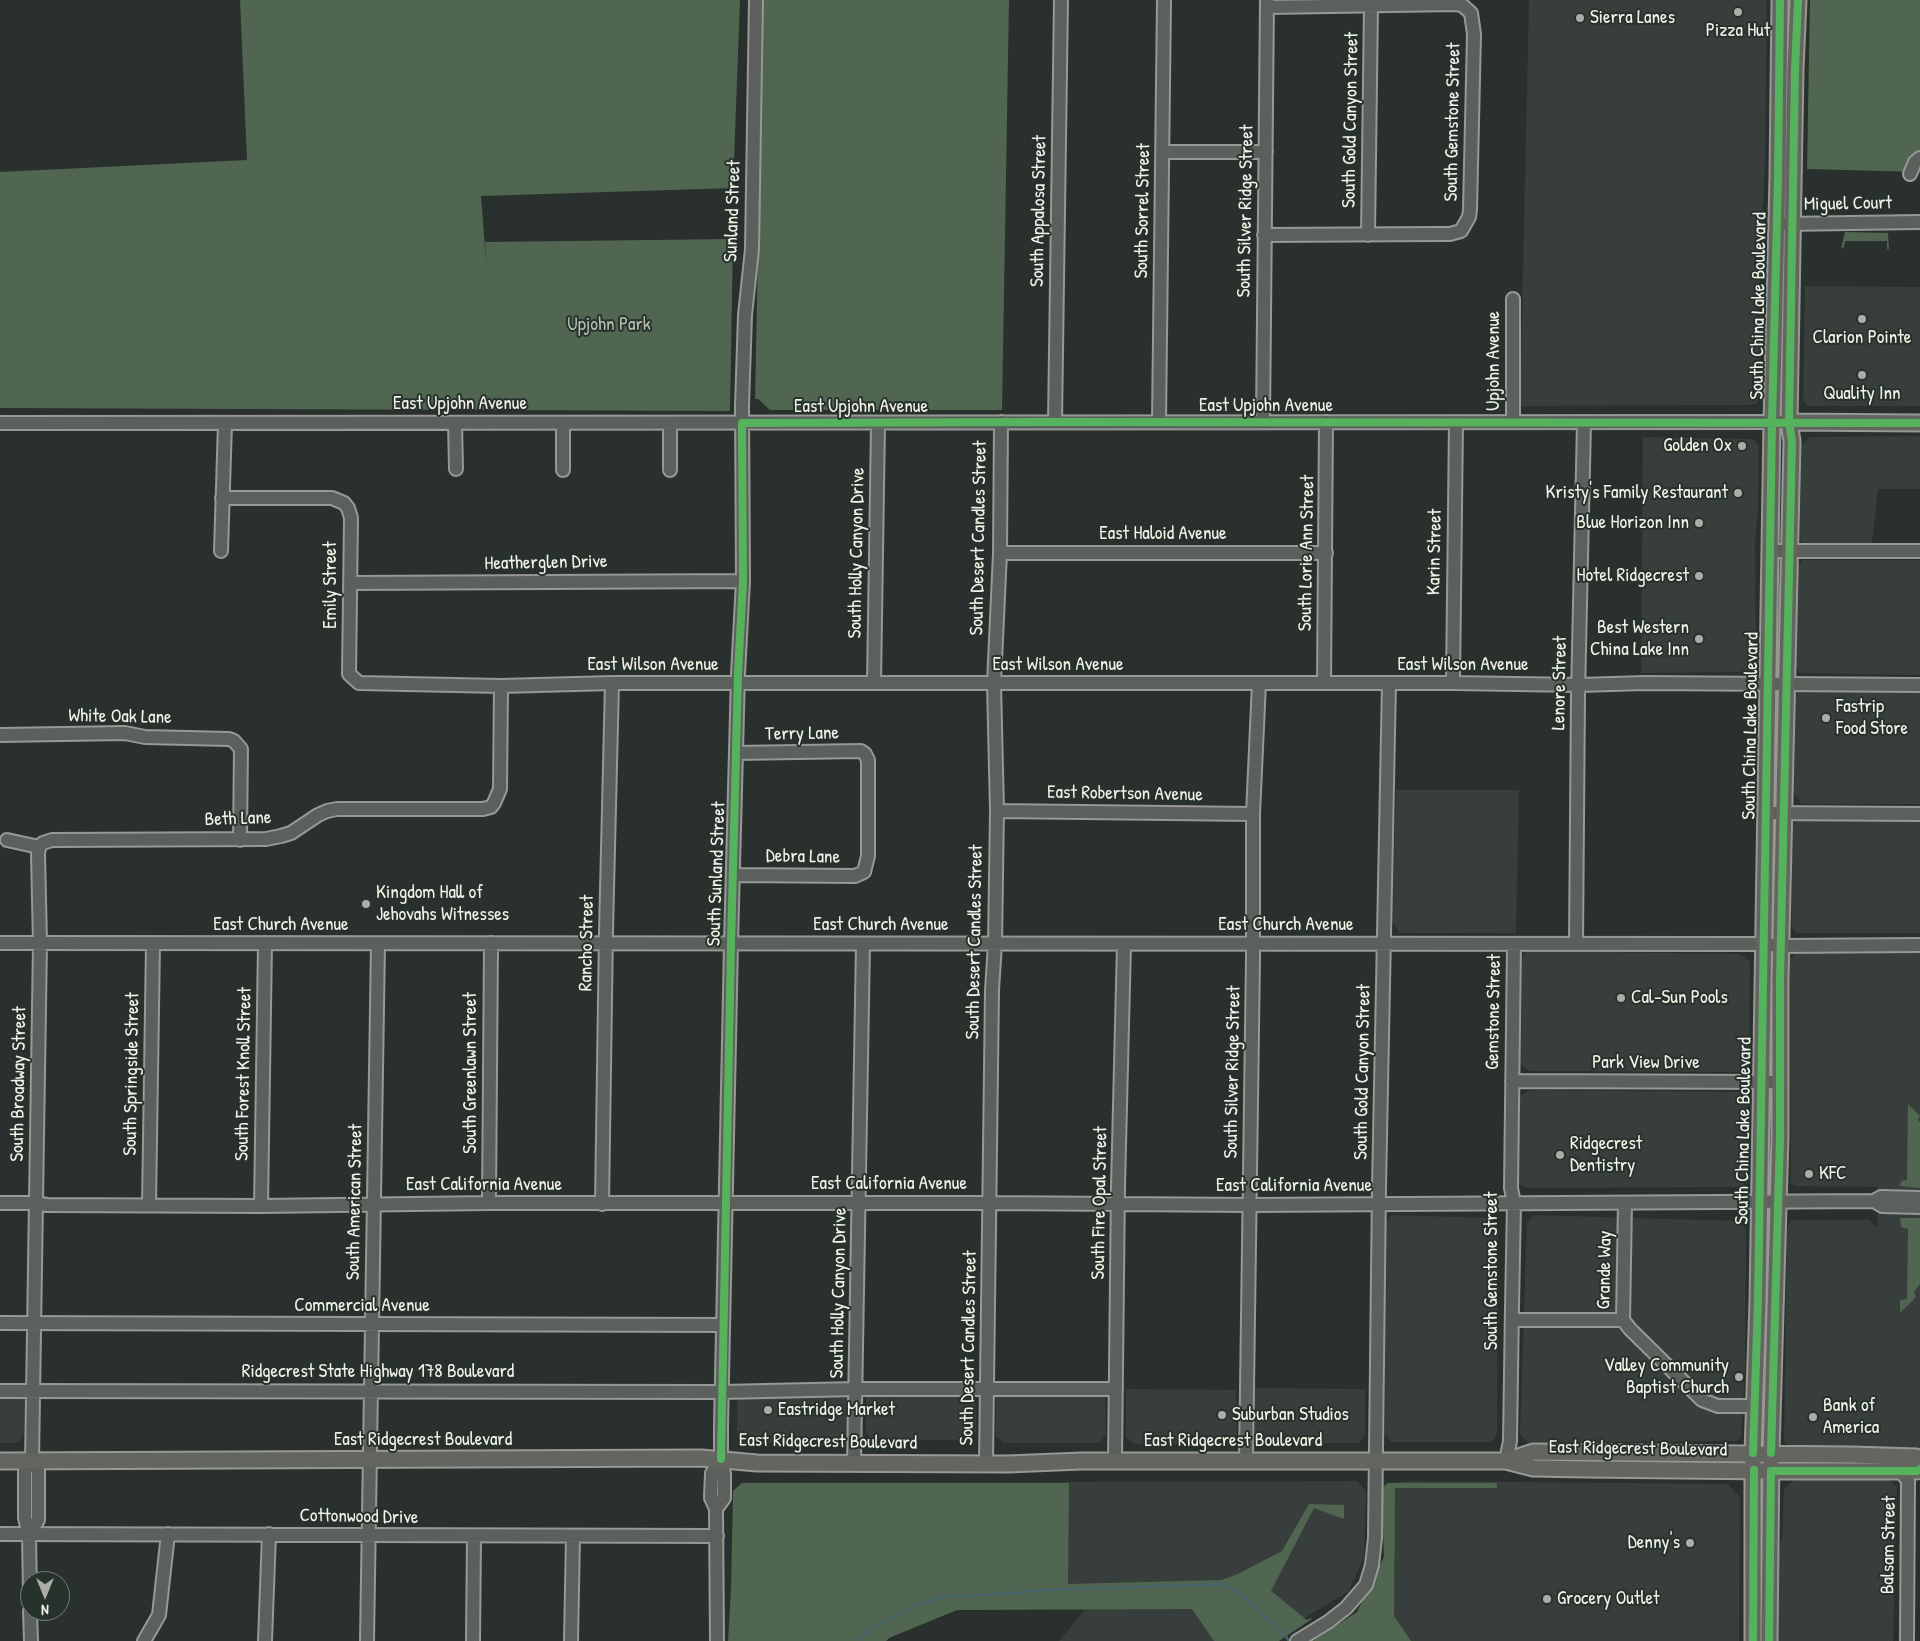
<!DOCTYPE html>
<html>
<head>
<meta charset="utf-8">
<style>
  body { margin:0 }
  #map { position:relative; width:1920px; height:1641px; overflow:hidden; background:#29302d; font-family:"Patrick Hand",sans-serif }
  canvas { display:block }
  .north { position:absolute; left:20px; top:1571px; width:50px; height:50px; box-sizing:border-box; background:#26332d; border:1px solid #787f78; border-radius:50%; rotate:180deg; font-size:14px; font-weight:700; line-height:20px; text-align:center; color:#f4f1e8 }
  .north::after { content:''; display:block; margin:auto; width:18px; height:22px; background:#adada7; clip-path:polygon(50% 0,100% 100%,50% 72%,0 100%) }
</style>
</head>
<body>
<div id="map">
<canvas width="1920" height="1641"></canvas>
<div class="north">N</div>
</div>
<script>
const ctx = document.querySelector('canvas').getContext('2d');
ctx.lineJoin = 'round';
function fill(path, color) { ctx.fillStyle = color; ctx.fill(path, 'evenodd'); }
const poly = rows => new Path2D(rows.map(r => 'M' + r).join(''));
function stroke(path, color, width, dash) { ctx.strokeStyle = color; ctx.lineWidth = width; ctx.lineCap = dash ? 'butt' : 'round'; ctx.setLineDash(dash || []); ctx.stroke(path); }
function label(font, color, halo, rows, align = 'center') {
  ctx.font = font + ' "Patrick Hand",sans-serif'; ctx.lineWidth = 4; ctx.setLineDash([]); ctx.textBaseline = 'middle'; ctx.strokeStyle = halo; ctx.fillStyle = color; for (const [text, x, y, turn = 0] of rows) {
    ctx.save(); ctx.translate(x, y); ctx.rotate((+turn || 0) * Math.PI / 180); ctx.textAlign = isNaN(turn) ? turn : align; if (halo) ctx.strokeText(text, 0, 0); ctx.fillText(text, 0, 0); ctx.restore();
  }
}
fill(poly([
  [1529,0,1767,0,1765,162,1759,291,1759,398,1757,403,1751,405,1520,406],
  [1805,286,1920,287,1920,406,1808,406,1803,400],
  [1920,436,1920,489,1878,489,1872,543,1802,543,1800,537,1801,446,1810,437],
  [1643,437,1752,439,1759,445,1758,508,1755,540,1756,666,1746,672,1641,673],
  [1802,560,1920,560,1920,675,1800,673,1795,666,1798,567],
  [1867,690,1920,691,1920,804,1802,804,1794,794,1795,699,1798,691],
  [1396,790,1519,790,1516,933,1400,933,1392,922],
  [1796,821,1920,821,1920,933,1797,933,1792,928,1790,825],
  [1527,951,1737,954,1746,957,1750,962,1749,1067,1746,1072,1529,1071,1521,1065,1522,957],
  [1920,952,1920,1450,1893,1450,1863,1446,1788,1446,1784,1441,1787,1228,1791,1220,1869,1220,1878,1228,1877,1187,1795,1186,1791,1183,1790,959,1797,953],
  [1531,1090,1744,1092,1748,1096,1746,1181,1741,1187,1526,1188,1518,1183,1520,1096],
  [1391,1215,1493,1218,1498,1223,1497,1434,1491,1442,1391,1442,1385,1435,1385,1225],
  [1534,1215,1737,1221,1746,1229,1745,1372,1741,1437,1736,1441,1528,1443,1520,1434,1527,1222],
  [866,1385,975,1385,976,1432,969,1440,874,1440,866,1433],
  [737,1386,847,1387,847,1433,841,1442,746,1442,737,1434],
  [996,1388,1105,1389,1106,1435,1099,1443,1004,1443,996,1436],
  [1255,1388,1365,1389,1365,1435,1359,1443,1264,1443,1255,1436],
  [1126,1389,1236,1390,1237,1436,1230,1444,1135,1444,1126,1437],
  [0,1395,25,1395,24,1435,18,1443,0,1443],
  [1888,1478,1897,1487,1893,1641,1777,1641,1776,1553,1782,1539,1784,1488,1795,1480],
  [1357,1481,1366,1491,1364,1557,1349,1591,1303,1619,1220,1588,1062,1584,1062,1482],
  [1412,1481,1728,1484,1740,1497,1739,1641,1401,1641,1385,1617,1382,1484],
  [1092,1601,1197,1607,1218,1641,1059,1641]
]), '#383e3b');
fill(poly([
  [240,0,740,0,733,188,481,196,487,274,485,242,733,239,730,411,0,408,0,172,247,160],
  [763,0,1009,0,1002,410,770,410,758,399,755,399],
  [1810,0,1920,0,1920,172,1807,169],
  [1845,232,1888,233,1889,249,1887,249,1887,241,1845,241,1844,247,1841,249],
  [1908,1104,1920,1116,1918,1120,1920,1122,1920,1188,1900,1186,1901,1181,1907,1180],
  [1900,1218,1920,1218,1920,1284,1914,1292,1916,1297,1900,1313,1900,1300,1907,1299,1908,1229,1901,1227],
  [742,1483,1069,1483,1068,1584,1221,1580,1238,1574,1282,1551,1309,1504,1344,1505,1344,1519,1314,1508,1271,1591,1307,1620,1311,1618,1312,1619,1279,1641,1214,1641,1192,1609,957,1610,889,1638,886,1641,728,1641,731,1588,733,1491],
  [1388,1483,1497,1483,1497,1488,1395,1488,1394,1616,1411,1641,1313,1641,1357,1612,1384,1557,1382,1492,1384,1487]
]), '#506650');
stroke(poly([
  [858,1641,869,1630,913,1606,942,1597,1014,1593,1042,1590,1224,1584,1250,1602,1285,1635,1289,1641]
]), '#46646a', 2.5);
const minor = poly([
  [1163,152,1266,152],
  [1910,174,1915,162,1920,158],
  [1782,224,1920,222],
  [1264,235,1439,234,1450,234,1461,231,1469,217,1470,210,1474,34,1471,13,1462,5,1456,4,1267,7],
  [1368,235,1371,5],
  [1513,299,1513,422],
  [1055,422,1061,0],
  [1159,422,1164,0],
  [1263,422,1267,0],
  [0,423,1789,422],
  [455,423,456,469],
  [563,470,563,423],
  [670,470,670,423],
  [222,498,332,498,344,503,348,508,351,518,349,674,359,683,501,686,612,683,1453,683,1579,685,1645,683,1920,685],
  [221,551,225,423],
  [1770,551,1920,551],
  [1000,553,1326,553],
  [351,583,743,581],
  [874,683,878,424],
  [1324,683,1326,422],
  [1453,683,1456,422],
  [0,735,125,733,145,737,229,739,234,741,241,749,240,840],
  [997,811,1253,814],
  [1766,813,1920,814],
  [7,840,39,847,43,843,52,840,266,839,281,836,291,833,318,815,327,811,337,809,483,809,491,807,494,803,500,789,501,686,501,697],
  [734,875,855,876,864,872,868,856,868,760,865,754,861,751,736,753],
  [0,943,1763,944,1781,946,1920,945],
  [1576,944,1578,695,1584,422],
  [1512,1081,1780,1082],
  [1874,1201,1881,1197,1920,1198],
  [0,1203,35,1203,47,1205,261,1206,489,1203,989,1203,1250,1205,1874,1201,1882,1206,1920,1207],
  [489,1203,491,943,491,959],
  [1625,1203,1623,1320,1630,1329,1702,1400,1718,1406,1756,1406],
  [602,1204,606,931,612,683],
  [149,1205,153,944],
  [261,1206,265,943],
  [1512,1320,1623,1320],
  [0,1323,723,1325],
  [0,1391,722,1392,856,1389,1116,1389],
  [1115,1461,1118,1186,1124,945],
  [1246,1461,1253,958,1253,814,1259,683],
  [1506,1461,1510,1441,1512,1307,1514,1203,1511,1188,1514,944],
  [854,1463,863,944],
  [986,1463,992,990,995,944,997,811,994,683,1000,553,1001,422],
  [1897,1466,1908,1481,1907,1641],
  [716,1509,724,1498,724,1474,721,1459,721,1426,731,944,738,674,743,581,742,406,745,315,752,249,756,0],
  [0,1534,717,1536],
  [29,1535,38,1520,38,1470,32,1461,40,943,38,854,39,847],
  [30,1595,29,1535,25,1518,25,1470,32,1461],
  [30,1611,31,1641],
  [144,1641,159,1615,168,1534],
  [265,1641,269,1534],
  [367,1641,378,944],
  [473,1641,474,1537],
  [571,1641,573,1536],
  [717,1641,716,1509,711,1498,712,1473,721,1459],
  [1297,1641,1328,1622,1346,1608,1366,1585,1372,1565,1375,1538,1379,1187,1389,683]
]);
const major = poly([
  [1789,422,1920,423],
  [0,1461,701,1458,757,1463,1008,1464,1081,1461,1506,1461,1533,1468,1586,1469,1771,1471,1917,1471,1920,1469],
  [1506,1461,1533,1452,1852,1455,1916,1457,1920,1459],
  [1753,1641,1753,1453,1758,1300,1772,422,1778,177,1780,0],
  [1769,1641,1771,1453,1780,1137,1780,980,1792,441,1789,422,1795,70,1798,0]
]);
stroke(minor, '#969996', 16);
stroke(major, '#969996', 19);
stroke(minor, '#5c605c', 12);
stroke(major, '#63655e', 15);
stroke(poly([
  [1753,1453,1758,1300,1772,422,1778,177,1780,0],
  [1771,1453,1780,1137,1780,980,1792,441,1789,422,1795,70,1798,0],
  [721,1459,731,944,738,674,743,581,742,423,1055,422,1920,423],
  [1753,1641,1754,1470],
  [1769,1641,1771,1471,1917,1471,1920,1469]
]), '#56b35d', 8);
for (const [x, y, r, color] of [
  [1738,12,5,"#adada7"],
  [1580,18,5,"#adada7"],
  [1862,319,5,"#adada7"],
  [1862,375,5,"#adada7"],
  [1742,446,5,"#adada7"],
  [1738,493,5,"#adada7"],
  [1699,523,5,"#adada7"],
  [1699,576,5,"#adada7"],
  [1699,639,5,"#adada7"],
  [1826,718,5,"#adada7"],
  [366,904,5,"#adada7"],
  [1621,998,5,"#adada7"],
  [1560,1155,5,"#adada7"],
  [1809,1174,5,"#adada7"],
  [1739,1377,5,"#adada7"],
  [768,1410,5,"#adada7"],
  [1222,1415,5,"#adada7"],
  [1813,1417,5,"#adada7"],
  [1690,1543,5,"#adada7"],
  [1547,1599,5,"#adada7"]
]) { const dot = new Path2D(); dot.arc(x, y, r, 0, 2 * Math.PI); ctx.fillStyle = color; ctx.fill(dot); stroke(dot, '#26332d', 2); }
label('19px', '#f4f1e8', '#26332d', [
  ["Sierra Lanes",1590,18],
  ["Pizza Hut",1738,31,"center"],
  ["Clarion Pointe",1862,338,"center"],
  ["Quality Inn",1862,394,"center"],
  ["Golden Ox",1732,446,"right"],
  ["Kristy's Family Restaurant",1728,493,"right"],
  ["Blue Horizon Inn",1689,523,"right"],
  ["Hotel Ridgecrest",1689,576,"right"],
  ["Best Western",1689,628,"right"],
  ["China Lake Inn",1689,650,"right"],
  ["Fastrip",1836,707],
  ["Food Store",1836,729],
  ["Kingdom Hall of",376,893],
  ["Jehovahs Witnesses",376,915],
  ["Cal-Sun Pools",1631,998],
  ["Ridgecrest",1570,1144],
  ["Dentistry",1570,1166],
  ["KFC",1819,1174],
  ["Valley Community",1729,1366,"right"],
  ["Baptist Church",1729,1388,"right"],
  ["Bank of",1823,1406],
  ["America",1823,1428],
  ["Eastridge Market",778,1410],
  ["Suburban Studios",1232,1415],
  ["Denny's",1680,1543,"right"],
  ["Grocery Outlet",1557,1599]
], 'left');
label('19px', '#f4f1e8', '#26332d', [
  ["South Gold Canyon Street",1351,120,-89],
  ["South Gemstone Street",1453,122,-89],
  ["Miguel Court",1848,204,-1],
  ["Sunland Street",733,211,-88],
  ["South Appalosa Street",1039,211,-89],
  ["South Sorrel Street",1143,211,-89],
  ["South Silver Ridge Street",1246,211,-89],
  ["South China Lake Boulevard",1759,306,-89],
  ["Upjohn Avenue",1494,361,-90],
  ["East Upjohn Avenue",460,404],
  ["East Upjohn Avenue",1266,406],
  ["East Upjohn Avenue",861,407],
  ["East Haloid Avenue",1163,534],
  ["South Desert Candles Street",979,538,-89],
  ["Karin Street",1435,552,-89],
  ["South Holly Canyon Drive",857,553,-89],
  ["South Lorie Ann Street",1307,553,-89],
  ["Heatherglen Drive",546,563,-1],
  ["Emily Street",331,585,-90],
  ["East Wilson Avenue",653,665],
  ["East Wilson Avenue",1058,665],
  ["East Wilson Avenue",1463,665],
  ["Lenore Street",1560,683,-89],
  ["White Oak Lane",120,717,1],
  ["South China Lake Boulevard",1751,726,-89],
  ["Terry Lane",802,734,-1],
  ["East Robertson Avenue",1125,794,1],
  ["Beth Lane",238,819,-2],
  ["Debra Lane",803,857,1],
  ["South Sunland Street",717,874,-88],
  ["East Church Avenue",281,925],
  ["East Church Avenue",881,925],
  ["East Church Avenue",1286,925],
  ["South Desert Candles Street",975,942,-89],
  ["Rancho Street",587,943,-89],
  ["Gemstone Street",1494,1012,-89],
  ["Park View Drive",1646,1063],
  ["South Silver Ridge Street",1233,1072,-89],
  ["South Gold Canyon Street",1363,1072,-89],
  ["South Greenlawn Street",471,1073,-90],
  ["South Springside Street",132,1074,-89],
  ["South Forest Knoll Street",244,1074,-89],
  ["South Broadway Street",19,1084,-89],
  ["South China Lake Boulevard",1744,1131,-89],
  ["East California Avenue",889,1184],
  ["East California Avenue",484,1185],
  ["East California Avenue",1294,1186],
  ["South American Street",355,1202,-89],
  ["South Fire Opal Street",1100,1203,-89],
  ["Grande Way",1605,1270,-89],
  ["South Gemstone Street",1492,1271,-90],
  ["South Holly Canyon Drive",839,1293,-89],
  ["Commercial Avenue",362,1306],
  ["South Desert Candles Street",969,1348,-89],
  ["Ridgecrest State Highway 178 Boulevard",378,1372],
  ["East Ridgecrest Boulevard",423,1440],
  ["East Ridgecrest Boulevard",1233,1441],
  ["East Ridgecrest Boulevard",828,1442,1],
  ["East Ridgecrest Boulevard",1638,1449,1],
  ["Cottonwood Drive",359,1517,1],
  ["Balsam Street",1889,1545,-89]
]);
label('19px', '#b5bdad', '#26332d', [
  ["Upjohn Park",609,325]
]);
</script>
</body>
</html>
